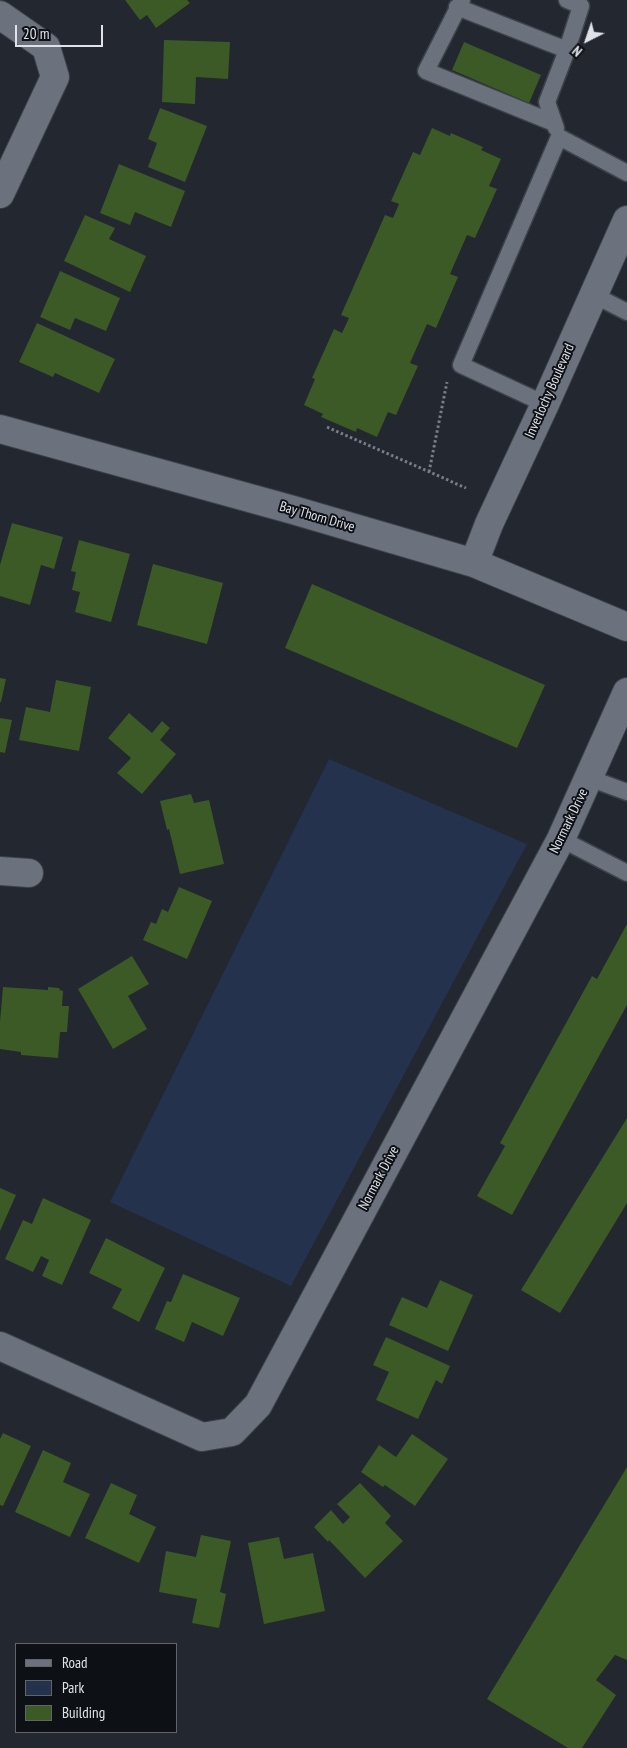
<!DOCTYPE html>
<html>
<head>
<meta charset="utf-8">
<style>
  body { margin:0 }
  #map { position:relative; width:627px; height:1748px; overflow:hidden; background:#222730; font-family:"PT Sans Narrow",sans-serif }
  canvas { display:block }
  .legend { position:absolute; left:15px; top:1643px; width:162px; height:90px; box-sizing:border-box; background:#0d1014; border:1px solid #616469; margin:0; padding:6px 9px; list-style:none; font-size:15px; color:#dfe2e9 }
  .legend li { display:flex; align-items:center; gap:10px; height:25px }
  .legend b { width:25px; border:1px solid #616469 }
  .north { position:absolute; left:562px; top:15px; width:50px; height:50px; -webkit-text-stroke:4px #0d1014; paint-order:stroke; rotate:221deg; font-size:14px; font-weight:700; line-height:20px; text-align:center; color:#dfe2e9 }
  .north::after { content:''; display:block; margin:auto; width:18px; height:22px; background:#dfe2e9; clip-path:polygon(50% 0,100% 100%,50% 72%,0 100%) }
  .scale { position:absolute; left:15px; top:25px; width:88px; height:22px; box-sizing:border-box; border:2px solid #dfe2e9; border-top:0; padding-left:6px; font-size:15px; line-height:18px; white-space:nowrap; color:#dfe2e9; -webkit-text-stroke:4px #0d1014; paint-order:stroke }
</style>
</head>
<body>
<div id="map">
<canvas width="627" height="1748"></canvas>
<ul class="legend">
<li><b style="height:6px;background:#6c727d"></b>Road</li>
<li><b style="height:14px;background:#24324e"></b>Park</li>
<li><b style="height:14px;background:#3c5a25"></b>Building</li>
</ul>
<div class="north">N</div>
<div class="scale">20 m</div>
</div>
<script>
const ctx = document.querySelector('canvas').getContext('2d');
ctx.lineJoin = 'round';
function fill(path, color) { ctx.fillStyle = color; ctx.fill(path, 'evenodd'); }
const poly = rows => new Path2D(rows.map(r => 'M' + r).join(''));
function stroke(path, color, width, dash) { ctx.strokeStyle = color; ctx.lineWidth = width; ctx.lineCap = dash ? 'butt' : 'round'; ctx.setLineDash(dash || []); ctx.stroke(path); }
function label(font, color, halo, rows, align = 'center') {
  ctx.font = font + ' "PT Sans Narrow",sans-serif'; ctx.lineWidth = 4; ctx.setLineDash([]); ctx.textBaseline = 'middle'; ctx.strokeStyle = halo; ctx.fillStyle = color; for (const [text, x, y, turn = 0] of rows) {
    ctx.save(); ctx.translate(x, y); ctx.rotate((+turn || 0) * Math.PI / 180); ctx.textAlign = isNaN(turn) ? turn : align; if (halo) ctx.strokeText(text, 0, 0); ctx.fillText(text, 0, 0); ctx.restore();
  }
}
fill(poly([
  [329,759,527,844,291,1286,110,1202]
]), '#24324e');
fill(poly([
  [125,0,187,0,190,3,156,28,147,15,140,20],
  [164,40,230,42,228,79,196,77,195,104,162,102],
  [464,42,541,75,529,103,452,70],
  [160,108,207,126,185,182,148,167,157,143,148,139],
  [432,128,450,136,451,133,483,147,481,150,501,159,489,186,497,189,475,238,467,235,450,274,458,277,436,328,427,324,410,363,418,366,396,415,388,412,377,437,357,428,356,432,321,417,323,414,304,405,315,379,312,378,334,329,342,333,349,318,341,315,385,215,393,218,399,204,391,201,413,152,420,155],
  [119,164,185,191,171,227,135,212,130,225,100,213],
  [85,215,115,228,109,239,146,256,130,292,64,261],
  [60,271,120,298,106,331,75,318,70,330,40,317],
  [37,323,115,359,99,393,55,373,53,377,19,362],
  [12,523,63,537,54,569,41,565,30,605,0,596,0,565],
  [79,540,130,554,111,622,75,612,80,592,72,590,76,572,71,571],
  [153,564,223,583,207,644,137,625],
  [312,584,545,685,517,748,285,648],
  [0,678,6,679,1,702,0,702],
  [56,680,91,687,79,751,19,740,26,707,50,712],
  [129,713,152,733,162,721,170,728,160,740,176,754,142,794,117,773,131,758,108,738],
  [0,718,12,720,5,753,0,752],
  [191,794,194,803,209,800,224,864,180,874,169,829,167,830,160,801],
  [179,887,212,901,187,959,143,940,151,922,156,924,162,909,168,912],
  [627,924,627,1005,512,1215,477,1196,505,1146,500,1143,592,976,597,979],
  [132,956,149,984,128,996,147,1029,113,1049,78,989],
  [3,987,48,990,48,987,59,988,60,990,63,991,62,1006,69,1006,67,1032,60,1032,58,1058,21,1055,21,1052,0,1049,0,1022],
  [627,1118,627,1203,560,1313,521,1290],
  [0,1188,16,1195,0,1231],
  [43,1198,91,1220,62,1285,42,1276,49,1260,41,1256,33,1272,5,1259,23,1220,32,1224],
  [106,1238,165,1268,139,1322,112,1308,122,1289,89,1273],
  [183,1274,240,1298,223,1336,192,1322,184,1342,155,1329,167,1301,171,1302],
  [440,1280,473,1295,448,1351,389,1325,402,1297,427,1308],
  [386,1337,450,1366,442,1384,436,1380,418,1419,376,1400,389,1372,373,1365],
  [3,1433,31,1446,3,1506,0,1505,0,1439],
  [412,1434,448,1459,415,1506,385,1485,383,1487,361,1472,379,1445,396,1457],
  [43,1450,71,1463,63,1482,90,1494,70,1537,15,1512],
  [627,1467,627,1660,615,1655,596,1680,616,1695,582,1748,568,1748,487,1699],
  [111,1483,137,1495,129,1514,156,1527,139,1563,85,1538],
  [360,1483,391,1516,385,1523,403,1541,365,1578,329,1540,328,1542,314,1527,331,1510,343,1524,350,1517,337,1504],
  [201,1535,231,1541,220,1592,226,1594,219,1628,192,1623,197,1599,159,1592,166,1551,196,1557],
  [279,1537,284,1559,313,1553,325,1611,264,1624,248,1543]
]), '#3c5a25');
const service = poly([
  [462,0,426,71,554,123],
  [457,7,567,50],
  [556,128,547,102,567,50,581,6,567,0],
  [594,295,627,312],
  [545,404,461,365,559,137,627,173],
  [589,778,627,792],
  [561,839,627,873]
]);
const minor = poly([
  [0,15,46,47,55,77,0,194],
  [0,429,293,510,474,563,627,627],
  [474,563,489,524,545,404,627,220],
  [0,871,29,873],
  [0,1346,202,1437,232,1432,258,1405,561,839,627,692]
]);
stroke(service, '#3e424a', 19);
stroke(minor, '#3e424a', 30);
stroke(poly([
  [327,427,466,488],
  [429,472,447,382]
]), '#787c85', 3, [2.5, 2.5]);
stroke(service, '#6c727d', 16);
stroke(minor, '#6c727d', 28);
label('14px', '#dfe2e9', '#0d1014', [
  ["Inverlochy Boulevard",550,391,-66],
  ["Bay Thorn Drive",317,517,16],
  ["Normark Drive",569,821,-64],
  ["Normark Drive",379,1178,-62]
]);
</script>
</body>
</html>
